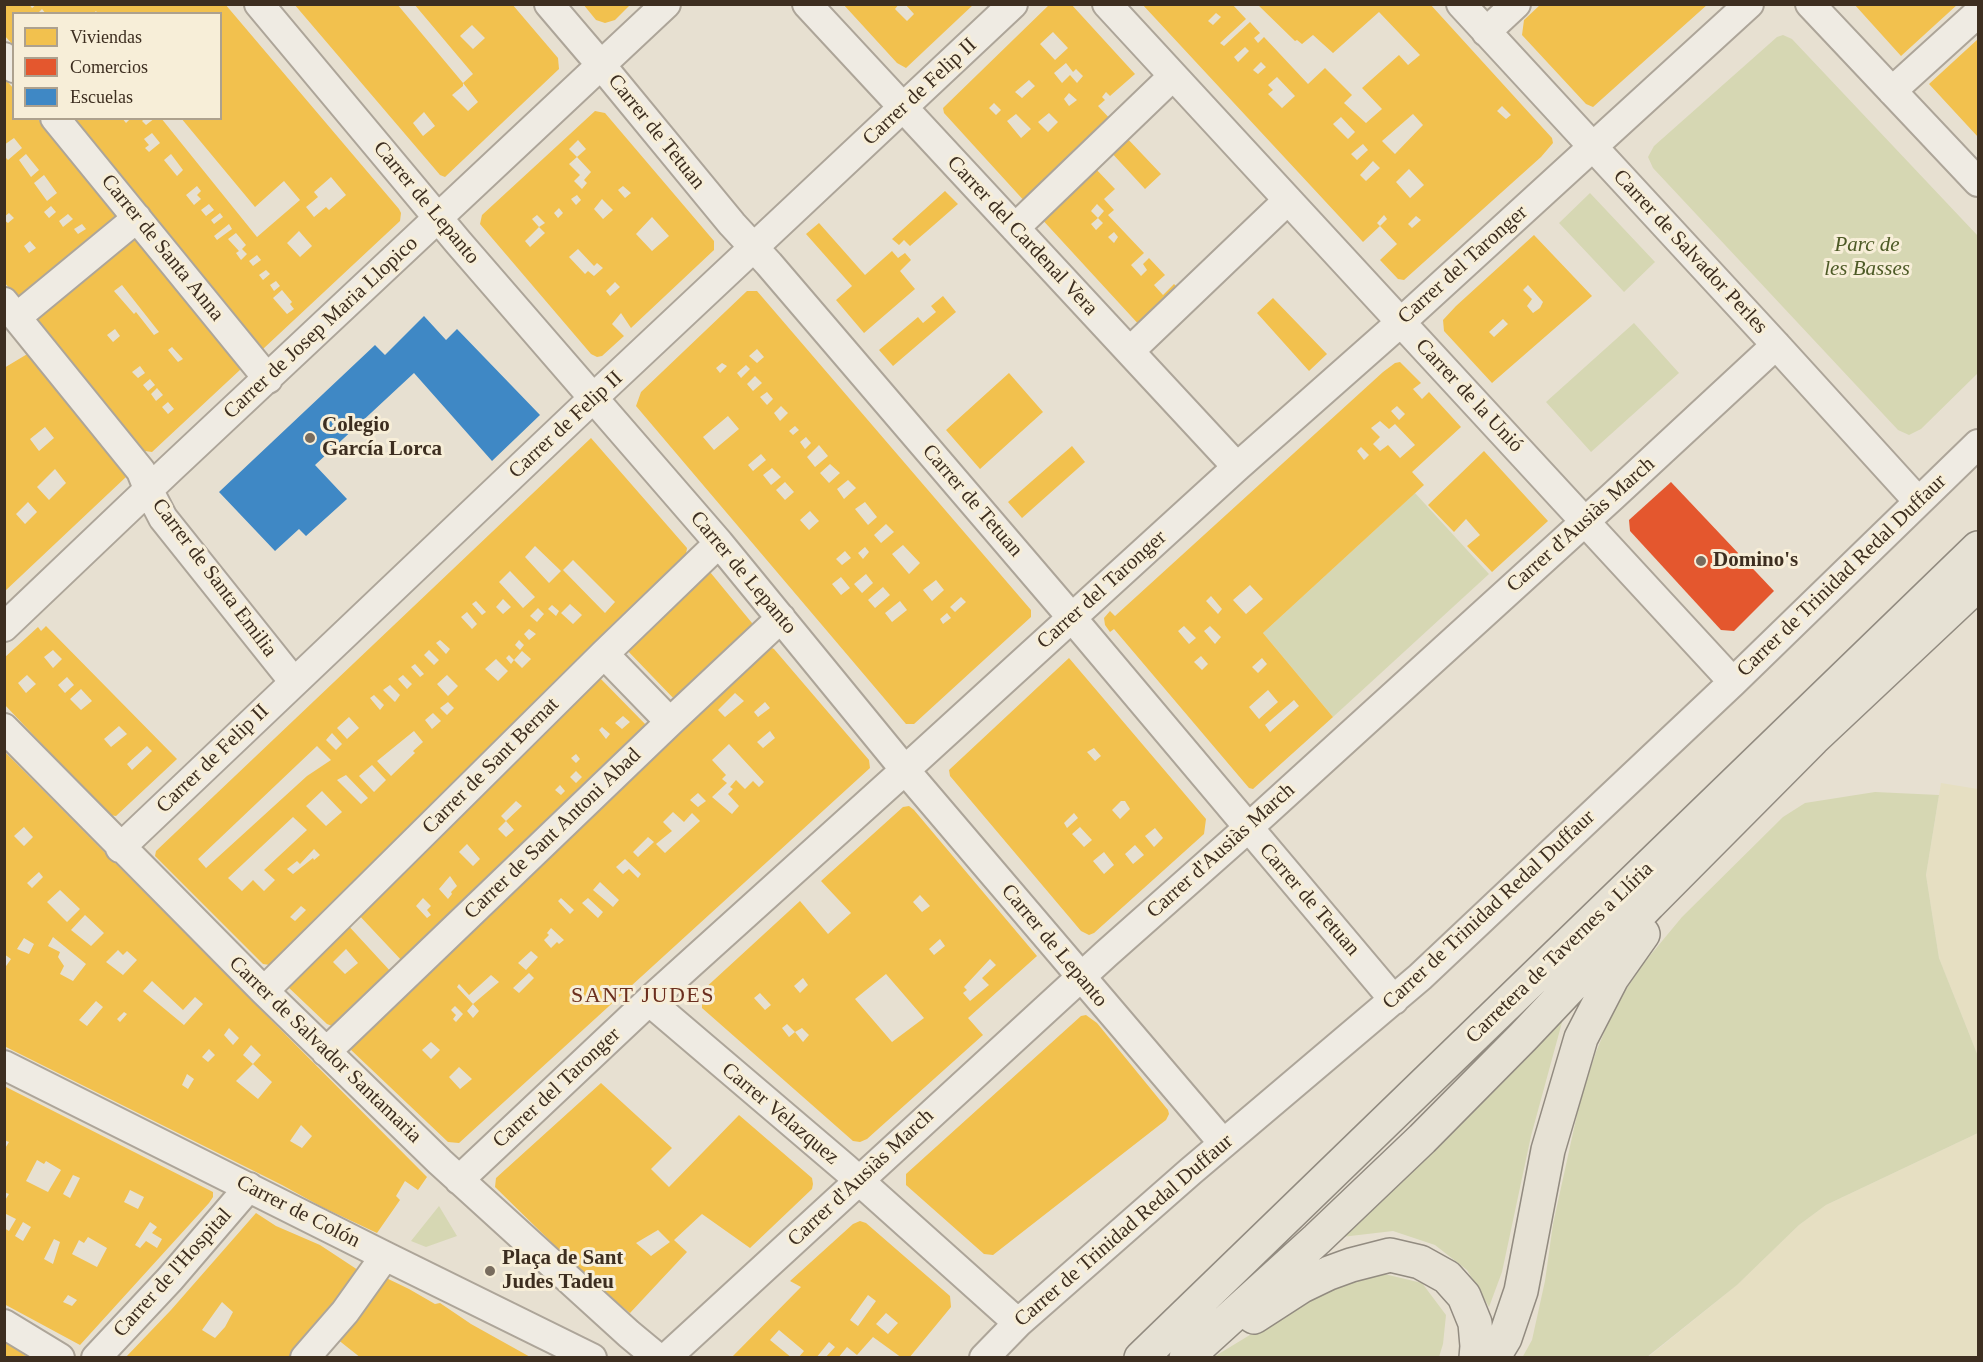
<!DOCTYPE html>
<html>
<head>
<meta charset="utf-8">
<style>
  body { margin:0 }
  #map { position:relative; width:1983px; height:1362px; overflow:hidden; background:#e7e0d1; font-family:"Times New Roman",serif }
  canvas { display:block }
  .frame { position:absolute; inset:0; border:6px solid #3d2e20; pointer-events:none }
  .legend { position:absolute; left:12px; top:12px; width:210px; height:108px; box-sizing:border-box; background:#f7eed8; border:2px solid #ada18e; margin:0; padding:8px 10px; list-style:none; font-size:18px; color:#3d2e20 }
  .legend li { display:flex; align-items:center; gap:12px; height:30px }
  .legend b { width:30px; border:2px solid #ada18e }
</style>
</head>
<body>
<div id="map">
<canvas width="1983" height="1362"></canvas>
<div class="frame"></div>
<ul class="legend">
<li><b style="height:16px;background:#f2c14e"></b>Viviendas</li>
<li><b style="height:16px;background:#e4572e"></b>Comercios</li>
<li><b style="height:16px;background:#3f88c5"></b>Escuelas</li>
</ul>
</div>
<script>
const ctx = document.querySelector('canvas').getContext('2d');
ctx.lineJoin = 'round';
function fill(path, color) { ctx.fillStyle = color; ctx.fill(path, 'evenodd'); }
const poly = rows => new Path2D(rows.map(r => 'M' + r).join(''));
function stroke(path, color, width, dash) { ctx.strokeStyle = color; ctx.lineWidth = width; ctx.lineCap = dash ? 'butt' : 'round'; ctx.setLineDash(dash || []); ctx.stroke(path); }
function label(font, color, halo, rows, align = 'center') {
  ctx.font = font + ' "Times New Roman",serif'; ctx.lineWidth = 6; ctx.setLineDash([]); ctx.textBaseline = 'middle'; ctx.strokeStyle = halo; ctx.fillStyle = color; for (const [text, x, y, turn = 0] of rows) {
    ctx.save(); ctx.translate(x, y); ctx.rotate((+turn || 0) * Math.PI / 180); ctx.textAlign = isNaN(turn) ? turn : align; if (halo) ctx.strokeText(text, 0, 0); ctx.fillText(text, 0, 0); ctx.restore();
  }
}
fill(poly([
  [1941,783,1978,789,1978,1056,1939,958,1926,875],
  [1978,1133,1978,1357,1647,1358,1737,1285,1799,1225,1826,1205]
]), '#e6dfc2');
fill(poly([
  [1783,35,1792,39,1978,236,1978,373,1921,429,1909,435,1898,430,1653,168,1648,157,1654,146,1777,37],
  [1590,193,1655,262,1624,292,1559,223],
  [1634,323,1679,373,1591,452,1546,402],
  [1415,493,1489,574,1333,717,1263,633],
  [1875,792,1939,795,1926,875,1939,958,1978,1056,1978,1133,1826,1205,1799,1225,1737,1285,1647,1357,1522,1358,1532,1340,1545,1281,1553,1224,1580,1101,1596,1052,1615,1006,1643,964,1682,917,1783,817,1805,803],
  [1567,1004,1531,1136,1502,1272,1489,1307,1467,1270,1435,1245,1393,1231,1333,1238],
  [439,1206,457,1236,426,1247,411,1241],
  [1380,1273,1422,1283,1446,1315,1443,1344,1439,1357,1212,1358,1327,1288]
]), '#d6d7b3');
fill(poly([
  [4,4,29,4,32,8,37,4,225,4,399,209,401,213,400,221,263,349,73,118,122,118,126,123,131,118,145,118,142,121,146,125,155,118,161,118,257,237,300,200,284,181,255,207,181,118,220,118,220,14,98,14,96,11,93,14,46,14,42,9,37,14,14,14,14,46,4,35],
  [152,133,160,143,149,152,145,148,149,145,144,139],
  [171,154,183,170,177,176,164,160],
  [331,177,346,195,329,210,326,207,314,217,306,207,318,197,314,192],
  [197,186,201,191,197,195,201,199,194,205,186,195],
  [209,204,214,210,206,216,201,210],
  [220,213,223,217,214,224,211,220],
  [229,224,232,229,217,240,214,236],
  [299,231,312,246,300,257,287,243],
  [236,233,246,245,242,249,247,254,241,260,236,253,239,251,228,239],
  [257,255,261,260,253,266,249,261],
  [266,270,270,274,263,280,259,275],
  [276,281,280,286,274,291,270,285],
  [282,290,292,302,290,304,294,309,287,314,273,298],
  [294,4,397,4,463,83,473,74,414,4,512,4,558,58,559,69,445,177,440,175],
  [472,25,485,38,473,49,460,36],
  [463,83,478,102,468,111,452,95,463,86],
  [424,112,435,126,423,136,413,123],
  [583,4,631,4,615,20,605,23,596,20],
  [843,4,899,4,895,9,907,21,914,14,905,4,920,4,922,6,924,4,974,4,906,68,897,63],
  [1050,4,1071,4,1135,74,1110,96,1106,92,1102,97,1105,100,1098,106,1113,122,1027,204,944,113,943,108],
  [1053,32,1068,48,1055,60,1040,44],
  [1066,63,1073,72,1076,69,1083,76,1077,83,1070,75,1062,83,1054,73],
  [1029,80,1035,86,1022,98,1015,92],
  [1069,93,1077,100,1069,106,1064,99],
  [994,103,1001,110,996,115,989,108],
  [1049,113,1058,122,1048,132,1038,122],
  [1016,114,1031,129,1021,138,1007,121],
  [1142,4,1232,4,1246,19,1220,43,1224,46,1250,22,1260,33,1254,38,1258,43,1264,37,1308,84,1325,68,1352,95,1344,103,1366,123,1382,109,1362,88,1399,55,1408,65,1420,55,1379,12,1333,53,1313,35,1302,44,1297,40,1295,41,1257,4,1430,4,1552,138,1553,143,1541,157,1404,280,1398,279,1380,260,1397,244,1380,226,1363,242],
  [1216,13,1221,17,1213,25,1208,21],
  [1245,47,1249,51,1238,62,1234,57],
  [1261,62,1266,67,1258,74,1253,70],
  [1277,77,1295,96,1282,108,1268,94,1273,90,1268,85],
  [1502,106,1511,115,1506,119,1497,111],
  [1413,114,1423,125,1395,154,1382,141],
  [1341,117,1355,132,1348,139,1333,124],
  [1363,144,1368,150,1357,160,1351,154],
  [1373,161,1380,168,1366,181,1360,175],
  [1409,169,1424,185,1410,198,1396,182],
  [1384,215,1387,219,1380,226,1377,223],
  [1416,216,1421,220,1412,228,1408,224],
  [1541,4,1708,4,1593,107,1586,104,1522,35,1524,20],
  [1854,4,1958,4,1901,56],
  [1978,39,1978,137,1929,84],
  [4,78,14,89,14,118,37,118,120,218,20,301,4,282,4,220,8,223,14,218,9,213,4,217,4,156,8,160,22,148,14,138,4,145],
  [26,154,39,170,31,177,19,160],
  [44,175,57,193,47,201,34,183],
  [51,206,56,212,49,218,44,212],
  [68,214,73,219,63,227,59,221],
  [82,224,86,229,78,234,74,229],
  [30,241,36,248,29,253,24,246],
  [595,111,605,113,714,241,714,250,631,328,621,313,612,324,624,336,602,356,597,357,591,354,480,224,482,215],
  [578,140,586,149,577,157,591,172,584,180,587,183,582,189,574,181,580,175,569,164,577,157,569,149],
  [623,186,631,193,625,198,618,190],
  [577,195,581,200,576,205,571,199],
  [602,199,613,210,603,219,594,209],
  [559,208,563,213,558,218,554,213],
  [537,215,545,223,539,227,545,233,530,247,525,241,539,227,532,219],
  [652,217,669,236,652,251,636,234],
  [578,249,594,266,597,263,603,268,594,276,588,271,585,274,569,257],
  [615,282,620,287,610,296,606,291],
  [1125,136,1161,174,1145,189,1109,150],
  [1093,166,1115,189,1104,199,1114,210,1108,215,1144,253,1131,265,1141,276,1147,270,1143,264,1149,258,1165,275,1154,285,1163,295,1174,284,1181,291,1142,328,1039,216],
  [1097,204,1104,211,1098,218,1103,223,1096,230,1091,224,1098,218,1091,211],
  [1114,232,1118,237,1114,243,1108,237],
  [945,191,958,204,910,246,904,240,899,245,892,239],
  [819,223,865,275,892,251,898,258,905,253,911,260,900,271,915,289,864,333,836,300,852,286,806,234],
  [1534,235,1592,296,1492,383,1444,331,1443,320,1456,306],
  [1528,285,1543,302,1540,308,1533,313,1527,306,1532,299,1523,290],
  [1503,319,1508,324,1494,337,1489,332],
  [135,236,241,369,152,452,145,451,136,443,36,319],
  [122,285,159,332,154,335,136,312,134,314,114,291],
  [115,329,120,336,113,342,107,335],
  [172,347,183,359,178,362,168,350],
  [140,366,145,373,138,378,132,372],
  [150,379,155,385,148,391,143,385],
  [157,388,163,395,156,401,151,394],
  [168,402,174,409,168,414,162,407],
  [747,291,757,291,1031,610,1031,617,914,724,906,724,636,406,641,392],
  [757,349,764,357,757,363,749,356],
  [722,363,727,366,720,373,716,368],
  [746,365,750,369,741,378,737,373],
  [755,376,762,383,753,391,747,384],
  [767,392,773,399,767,405,760,397],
  [781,406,788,413,780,421,774,413],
  [728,416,739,429,714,450,703,437],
  [795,426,799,430,793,435,789,431],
  [806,437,811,443,805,449,800,442],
  [819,445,828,456,815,467,807,457],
  [761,454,766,460,753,471,748,465],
  [830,464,840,473,829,483,820,473],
  [772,468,781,477,771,485,763,475],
  [848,480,856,488,844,499,837,489],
  [785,482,794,492,785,500,776,490],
  [865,502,877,517,868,525,855,509],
  [810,511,819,521,809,530,800,520],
  [886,524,894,532,881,543,874,535],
  [903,545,920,563,909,574,892,554],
  [865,547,869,552,863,559,858,553],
  [845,551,851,558,842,565,836,559],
  [866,574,873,583,862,593,854,584],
  [841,577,850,588,841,595,832,584],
  [936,580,944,590,932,601,923,590],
  [883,587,890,595,875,608,868,600],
  [961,597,966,602,955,612,950,607],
  [900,601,907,610,892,622,885,613],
  [947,613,951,618,943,624,940,619],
  [943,296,956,312,893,366,879,350,918,317,923,323,936,312,931,306],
  [1273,298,1327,354,1309,371,1257,313],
  [29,353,126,474,126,477,4,592,4,368],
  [45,427,54,438,39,451,30,439],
  [55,469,66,483,49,500,37,487],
  [28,502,37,512,25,524,16,514],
  [1400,362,1421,383,1413,389,1422,399,1429,392,1461,427,1412,472,1424,485,1263,633,1333,717,1253,789,1249,788,1114,629,1110,632,1105,625,1104,618,1110,611,1115,616,1383,372,1395,363],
  [1397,406,1405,414,1399,420,1391,411],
  [1380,421,1389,429,1395,424,1415,445,1400,458,1388,445,1380,451,1373,444,1380,437,1371,428],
  [1361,447,1369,455,1364,460,1357,451],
  [1250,585,1263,599,1246,614,1233,600],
  [1211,596,1222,609,1218,614,1206,601],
  [1184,626,1196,638,1189,644,1178,631],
  [1210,626,1221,637,1215,644,1204,631],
  [1201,656,1208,664,1202,670,1194,662],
  [1262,658,1267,664,1258,673,1252,667],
  [1268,690,1278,702,1259,719,1249,707],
  [1294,700,1299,706,1270,732,1265,725],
  [1009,373,1043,412,980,469,946,430],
  [591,438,687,548,685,561,270,965,263,964,155,856,156,851],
  [535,546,561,571,549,583,525,557],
  [573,560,615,602,605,613,563,570],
  [510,571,535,597,523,608,499,582],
  [503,599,511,607,503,614,496,607],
  [476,601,486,612,482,615,472,604],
  [570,604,582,615,573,624,561,613],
  [552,605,559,611,556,616,548,609],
  [538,608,544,614,537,622,530,616],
  [467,612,477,624,472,629,461,617],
  [529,629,536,634,529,640,524,634],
  [440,640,450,649,446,654,436,643],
  [519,640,524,645,520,650,515,645],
  [429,650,439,660,434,665,424,655],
  [522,651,531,659,522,668,514,660],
  [509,655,514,660,511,664,506,658],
  [496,659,508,671,498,681,485,669],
  [415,664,424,674,420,677,411,667],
  [403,675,412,684,407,689,398,679],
  [447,675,458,686,448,696,437,684],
  [390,685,400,695,395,702,383,690],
  [374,695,384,705,380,710,370,698],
  [448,702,454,708,447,715,440,708],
  [433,713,441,721,432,729,425,720],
  [349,717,359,728,347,739,337,728],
  [414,731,423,742,413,751,415,753,391,776,377,761],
  [332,733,342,744,336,750,326,740],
  [317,746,331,760,307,776,206,868,198,859],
  [372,765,386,780,374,792,359,776],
  [346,775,368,798,361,804,337,780],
  [322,791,342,812,326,826,306,806],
  [293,817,307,830,264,870,275,880,264,891,253,880,242,891,228,878],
  [314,849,320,855,314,860,313,858,293,874,287,869,297,861,300,864],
  [301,906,306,910,295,921,290,917],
  [1072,446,1085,462,1022,518,1008,502],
  [1484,451,1548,521,1492,572,1467,546,1480,535,1466,519,1454,532,1428,505],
  [703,570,710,572,752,623,752,628,677,702,625,648],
  [46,626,177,759,116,816,109,815,4,704,4,658,38,627,41,631],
  [53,650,62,659,53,668,44,657],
  [27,675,36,684,26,693,18,683],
  [67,677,74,685,65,693,58,685],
  [81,689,92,701,81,710,70,699],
  [119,726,127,734,111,747,104,739],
  [147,746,152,751,132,770,127,764],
  [770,647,774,649,869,760,870,768,459,1143,448,1142,350,1049,351,1040],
  [735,693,744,701,725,717,718,710],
  [765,702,770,708,758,717,754,712],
  [770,731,775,738,763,748,757,742],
  [729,744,764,782,759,787,753,781,745,789,736,780,730,787,733,789,728,794,739,806,732,814,712,797,727,783,722,779,726,775,712,760],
  [698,793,706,801,698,807,690,800],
  [673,812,684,822,692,813,700,821,665,853,656,844,672,831,663,822],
  [648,837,654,842,638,857,633,852],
  [625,859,641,874,638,878,629,869,623,874,616,867],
  [600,882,619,900,613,907,593,890],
  [561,898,574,910,570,914,558,901],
  [588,898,603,912,598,918,582,903],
  [551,928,564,940,559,944,557,942,551,948,544,940,549,935,547,933],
  [531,951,538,957,526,970,518,963],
  [529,973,534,978,519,993,513,988],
  [491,975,499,982,473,1004,479,1011,473,1018,467,1011,473,1004,457,987,459,984,469,995],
  [455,1006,463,1014,456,1022,453,1019,456,1015,451,1010],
  [431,1042,440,1050,431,1059,422,1050],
  [459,1067,472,1079,460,1089,449,1077],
  [1069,658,1206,819,1204,834,1094,933,1089,935,1081,931,950,776,949,770],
  [1094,748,1101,756,1095,761,1087,752],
  [1121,801,1125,801,1130,809,1120,819,1112,810],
  [1074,813,1078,818,1067,828,1064,823],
  [1080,827,1092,840,1084,847,1072,834],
  [1155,828,1163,838,1154,847,1145,836],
  [1135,845,1144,855,1133,864,1125,854],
  [1104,852,1114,865,1104,874,1093,861],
  [597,675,649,728,403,962,356,912],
  [623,716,630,722,622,729,615,723],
  [602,727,610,734,606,739,599,730],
  [576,754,580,759,576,763,571,758],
  [576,771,582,777,576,783,570,777],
  [560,785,565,791,561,795,555,790],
  [516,801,522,806,506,821,501,816],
  [506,821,514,830,506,837,498,829],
  [467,844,480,859,473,866,459,852],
  [450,876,457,886,451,892,452,894,448,899,439,889],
  [423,898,431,906,427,910,431,915,427,918,416,906],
  [4,751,427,1177,418,1190,405,1181,396,1196,400,1200,377,1233,322,1207,282,1185,4,1046,4,969,11,959,4,954],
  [24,827,33,837,24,846,14,836],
  [39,872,43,877,32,888,27,883],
  [60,890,80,909,67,922,47,902],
  [85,915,104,933,91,946,71,930],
  [53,937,86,964,73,981,60,974,64,966,58,957,60,952,48,946],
  [24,938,34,944,29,954,17,949],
  [118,950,123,955,127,951,137,960,123,975,106,962],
  [152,981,183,1010,195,997,203,1004,184,1025,143,991],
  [96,1001,103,1007,87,1026,79,1020],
  [124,1012,127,1014,120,1022,117,1019],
  [229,1028,239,1038,233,1045,224,1035],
  [251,1045,261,1055,253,1064,243,1055],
  [209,1049,215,1055,208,1062,202,1057],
  [253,1064,272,1082,258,1099,236,1081],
  [187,1074,194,1079,188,1089,182,1085],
  [301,1125,312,1136,302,1148,290,1141],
  [909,806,914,810,1037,956,968,1018,983,1035,867,1139,860,1142,853,1141,702,1008,702,991,800,901,828,934,851,913,821,881,903,807],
  [920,895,930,906,922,912,913,902],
  [940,939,945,946,934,955,929,949],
  [990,959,996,965,982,978,989,985,970,1001,963,993,967,990,964,987],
  [886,974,924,1018,892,1042,855,999],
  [803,978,808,985,800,993,794,986],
  [760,993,771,1005,765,1010,754,998],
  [787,1024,795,1032,802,1028,809,1035,803,1042,795,1032,789,1037,782,1028],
  [345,922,392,973,337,1026,332,1026,327,1024,287,986],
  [346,949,358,963,345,974,333,962],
  [1086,1015,1097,1023,1168,1110,1169,1114,1166,1120,993,1255,984,1254,906,1185,906,1174,1081,1016],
  [601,1083,672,1148,651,1169,669,1187,739,1115,812,1178,813,1184,812,1189,750,1248,702,1214,674,1240,687,1252,630,1313,594,1284,495,1187,496,1178],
  [658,1230,670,1242,651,1256,636,1243],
  [4,1086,213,1192,213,1197,209,1203,80,1345,4,1304,4,1228,9,1231,16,1219,4,1213,4,1202,9,1194,4,1192,4,1150,9,1142,4,1140],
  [37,1160,44,1164,46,1161,61,1170,48,1192,26,1181],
  [73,1175,80,1178,70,1198,63,1194],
  [130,1190,144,1197,138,1209,124,1202],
  [23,1222,31,1227,23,1241,15,1236],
  [150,1222,157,1227,152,1233,162,1239,157,1248,146,1241,140,1248,135,1245],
  [88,1237,107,1248,97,1267,72,1254,79,1240,84,1243],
  [54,1239,60,1242,53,1264,44,1259],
  [68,1295,77,1300,72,1306,63,1302],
  [256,1213,276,1226,320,1245,361,1272,295,1358,125,1358,171,1310],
  [222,1302,233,1312,225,1327,215,1338,202,1330],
  [860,1221,866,1223,950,1296,951,1307,909,1358,902,1358,873,1337,857,1355,847,1347,838,1358,825,1358,835,1347,829,1342,816,1358,798,1358,804,1351,779,1330,770,1340,792,1358,731,1358,801,1287,790,1281,853,1224],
  [868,1295,876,1301,858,1326,850,1320],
  [886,1313,898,1323,888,1334,876,1324],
  [380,1275,409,1289,435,1304,440,1303,471,1324,532,1358,361,1358,337,1339],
  [4,1341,29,1358,4,1358]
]), '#f2c14e');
fill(poly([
  [1671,482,1774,591,1734,631,1721,630,1630,531,1629,520]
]), '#e4572e');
fill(poly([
  [424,316,446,340,457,329,540,415,492,461,414,373,315,465,347,499,306,536,299,529,275,551,219,492,375,345,385,355]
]), '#3f88c5');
const minor = poly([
  [259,4,458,242,719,543,905,770,1223,1143],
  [549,4,601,65,732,224,769,264,1061,605,1394,1000],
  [807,4,1237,467],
  [1107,4,1733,682],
  [1461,4,1776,345,1918,501],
  [1810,4,1978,182],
  [1486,32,1516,4],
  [4,57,14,68],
  [1892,91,1978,13],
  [55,118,268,379],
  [1015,228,1173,76],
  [4,302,141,471,149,491,163,518,294,682],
  [17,317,137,218],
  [1130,351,1288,200],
  [4,627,169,470,666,4],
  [604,654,670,722],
  [4,728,264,991,440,1162,629,1334,658,1358],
  [120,848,606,386,1013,4],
  [264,991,604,654,719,543],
  [649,1001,845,1168,1018,1323],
  [326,1052,670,722,781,618],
  [4,1065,385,1256,592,1358],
  [459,1180,649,1001,905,770,1237,467,1401,322,1749,4],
  [4,1324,60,1358],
  [96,1358,170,1279,249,1187],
  [305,1358,345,1312,385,1256],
  [666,1358,1106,954,1247,829,1612,497,1776,345],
  [984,1358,1018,1323,1191,1171,1420,977,1733,682,1978,444]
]);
const major = poly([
  [1254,1317,1302,1286,1329,1273,1351,1265,1390,1255,1420,1262,1447,1277,1464,1296,1475,1323,1477,1346,1476,1358],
  [1141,1358,1978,548],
  [1186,1358,1317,1239,1422,1139,1523,1037,1649,904,1813,739,1978,584],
  [1493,1358,1505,1338,1521,1291,1548,1150,1581,1038,1612,978,1643,934]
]);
stroke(minor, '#ada599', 32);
stroke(major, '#928b80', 36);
stroke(minor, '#efebe3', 28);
stroke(major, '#e6e1d4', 33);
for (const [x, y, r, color] of [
  [310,438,6,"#786c5e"],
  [1701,561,6,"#786c5e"],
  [490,1271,6,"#786c5e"]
]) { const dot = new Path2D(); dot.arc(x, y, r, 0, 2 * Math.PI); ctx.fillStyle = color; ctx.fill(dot); stroke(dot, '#f7eed8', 2); }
label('21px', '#3d2e20', '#f7eed8', [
  ["Carrer de Felip II",920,92,-43],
  ["Carrer de Tetuan",656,132,51],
  ["Carrer de Lepanto",426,203,50],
  ["Carrer del Cardenal Vera",1022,236,47],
  ["Carrer de Santa Anna",162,248,51],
  ["Carrer de Salvador Perles",1690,252,47],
  ["Carrer del Taronger",1463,265,-42],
  ["Carrer de Josep Maria Llopico",321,328,-43],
  ["Carrer de la Unió",1469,396,47],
  ["Carrer de Felip II",566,425,-43],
  ["Carrer de Tetuan",972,501,49],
  ["Carrer d'Ausiàs March",1581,525,-42],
  ["Carrer de Lepanto",743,573,50],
  ["Carrer de Trinidad Redal Duffaur",1842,576,-44],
  ["Carrer de Santa Emilia",214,578,53],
  ["Carrer del Taronger",1102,590,-42],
  ["Carrer de Felip II",213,759,-44],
  ["Carrer de Sant Bernat",491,766,-45],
  ["Carrer de Sant Antoni Abad",553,834,-44],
  ["Carrer d'Ausiàs March",1221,851,-42],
  ["Carrer de Tetuan",1309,900,49],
  ["Carrer de Trinidad Redal Duffaur",1489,910,-43],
  ["Carrer de Lepanto",1054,946,50],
  ["Carretera de Tavernes a Llíria",1560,953,-44],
  ["Carrer de Salvador Santamaria",325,1050,44],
  ["Carrer del Taronger",557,1088,-43],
  ["Carrer Velazquez",780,1114,40],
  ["Carrer d'Ausiàs March",861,1178,-43],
  ["Carrer de Colón",298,1212,27],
  ["Carrer de Trinidad Redal Duffaur",1124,1231,-41],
  ["Carrer de l'Hospital",173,1273,-48]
]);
label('italic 21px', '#4d5a26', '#f7eed8', [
  ["Parc de",1867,245],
  ["les Basses",1867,269]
]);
label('bold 21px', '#3d2e20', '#f7eed8', [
  ["Colegio",322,426],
  ["García Lorca",322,450],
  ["Domino's",1713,561],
  ["Plaça de Sant",502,1259],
  ["Judes Tadeu",502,1283]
], 'left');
ctx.letterSpacing = '1.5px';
label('22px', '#6b2e1e', '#f7eed8', [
  ["SANT JUDES",643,996]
]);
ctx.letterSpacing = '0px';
</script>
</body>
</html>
